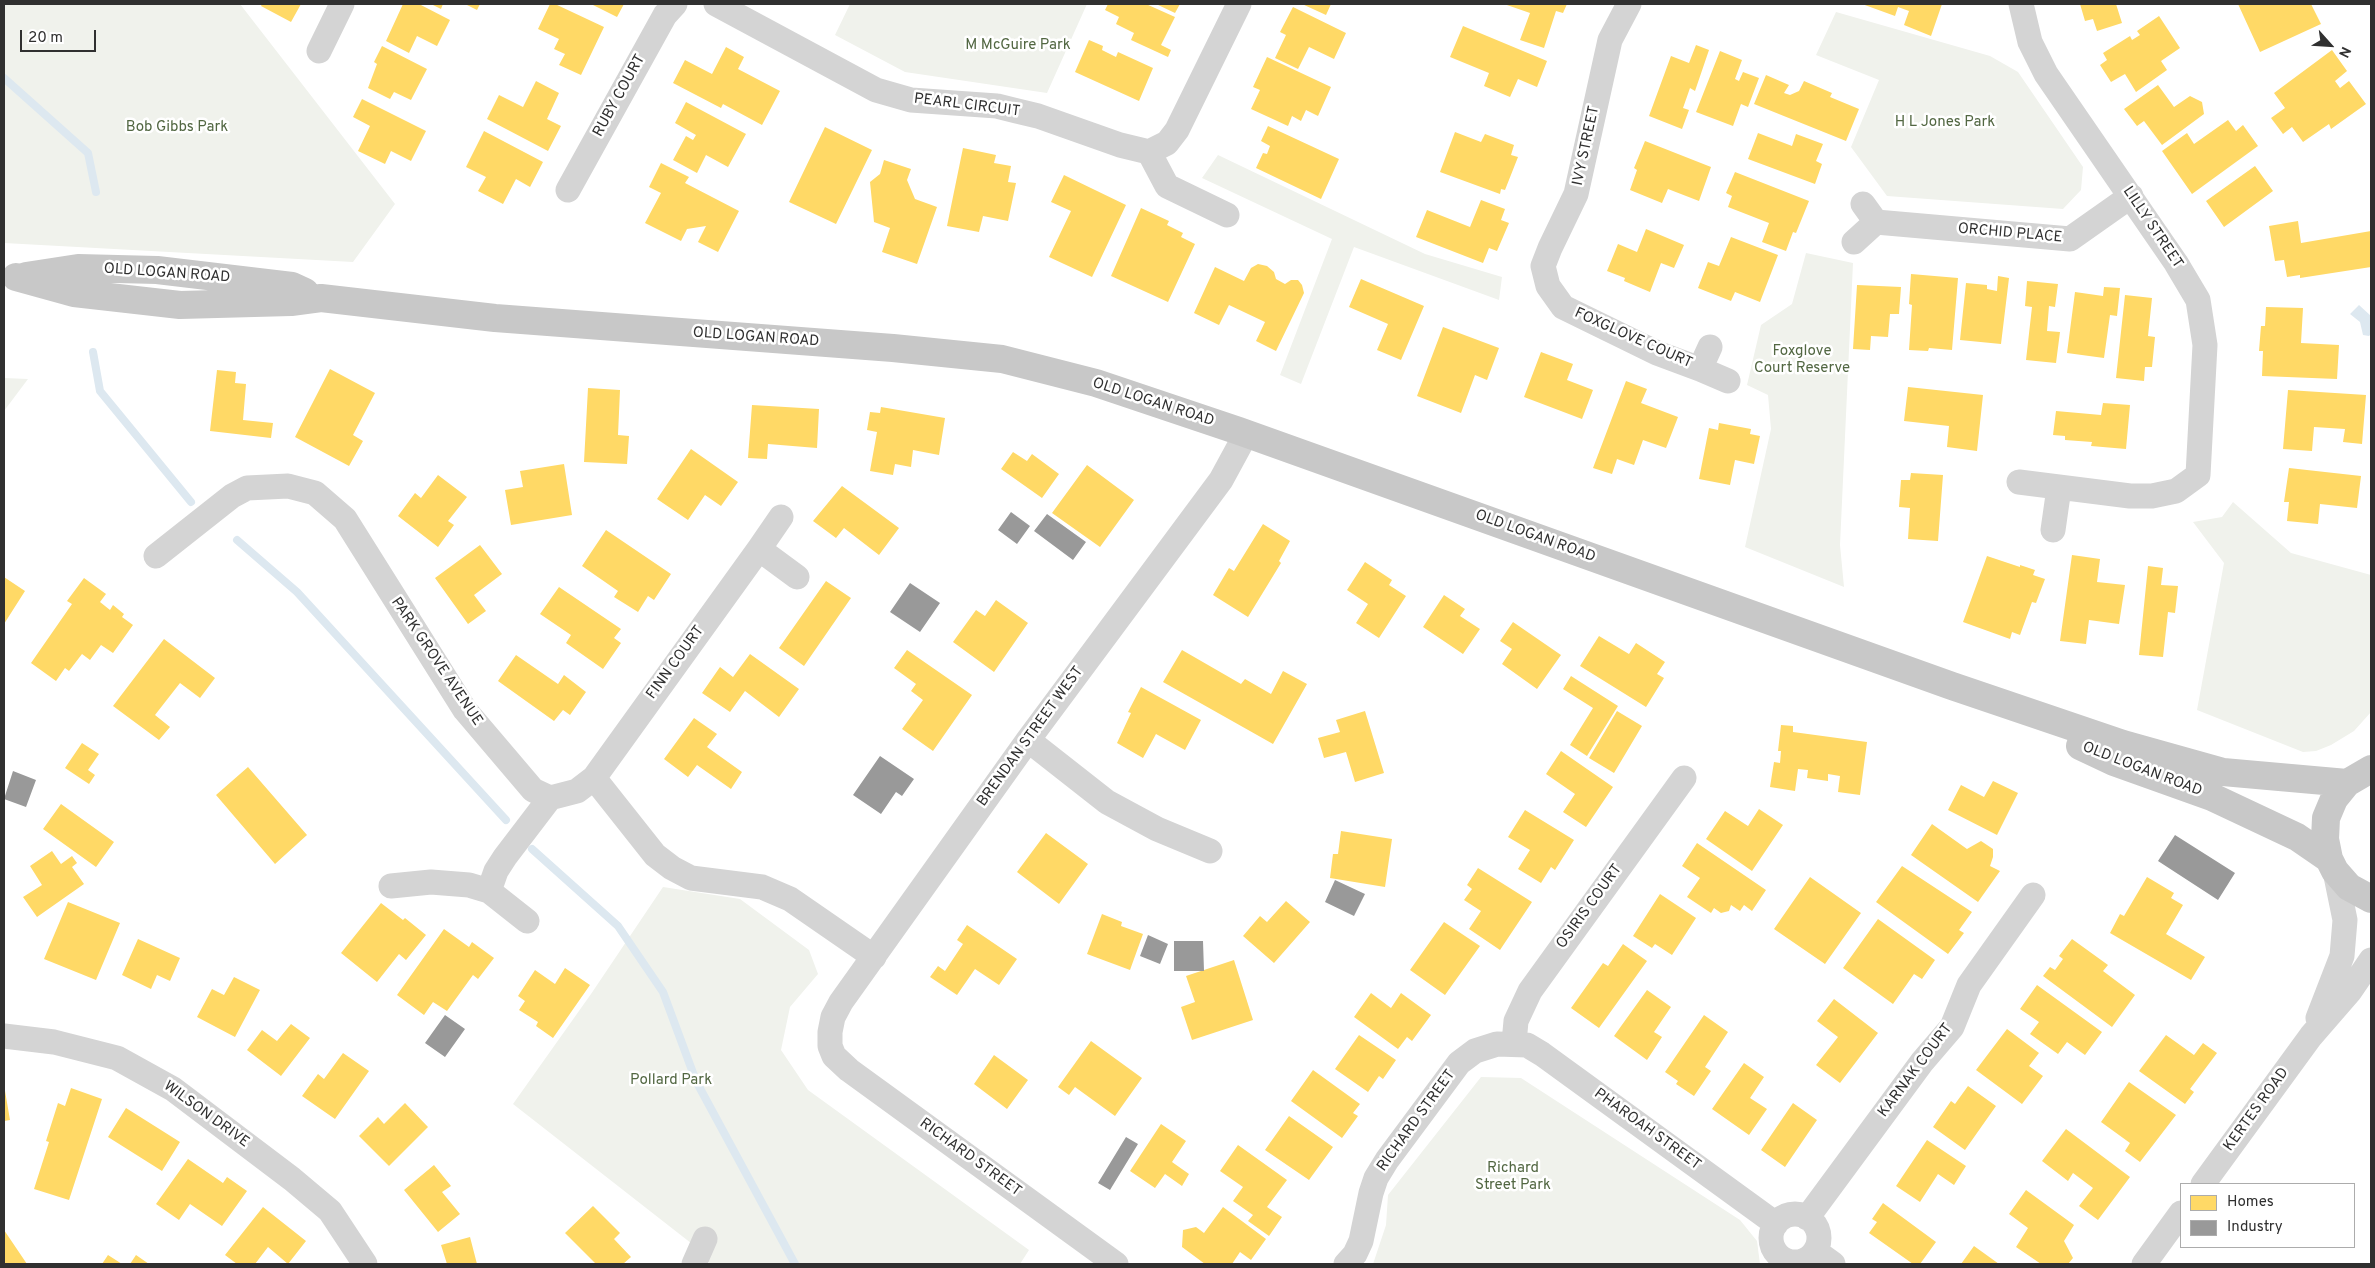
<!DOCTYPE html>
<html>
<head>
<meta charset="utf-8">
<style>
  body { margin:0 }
  #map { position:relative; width:2375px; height:1268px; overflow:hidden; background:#fff; font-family:Overpass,sans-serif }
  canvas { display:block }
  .frame { position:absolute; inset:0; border:5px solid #303030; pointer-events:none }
  .legend { position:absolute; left:2180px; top:1183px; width:175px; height:65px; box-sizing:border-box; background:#fff; border:1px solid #acacac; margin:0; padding:6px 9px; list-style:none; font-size:15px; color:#303030 }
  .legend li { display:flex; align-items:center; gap:10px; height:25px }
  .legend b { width:25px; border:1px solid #acacac }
  .north { position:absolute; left:2305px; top:20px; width:50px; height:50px; -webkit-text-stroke:4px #fff; paint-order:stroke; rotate:116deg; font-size:14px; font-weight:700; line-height:20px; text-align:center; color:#303030 }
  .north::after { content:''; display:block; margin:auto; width:18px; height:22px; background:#303030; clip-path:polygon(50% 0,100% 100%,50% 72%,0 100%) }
  .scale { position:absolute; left:20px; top:30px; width:76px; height:22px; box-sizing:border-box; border:2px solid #303030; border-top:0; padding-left:6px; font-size:15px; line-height:18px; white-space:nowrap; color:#303030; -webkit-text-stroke:4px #fff; paint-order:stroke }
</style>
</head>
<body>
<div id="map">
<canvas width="2375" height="1268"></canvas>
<div class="frame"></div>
<ul class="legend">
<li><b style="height:14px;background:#ffd966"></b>Homes</li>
<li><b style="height:14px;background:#999"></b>Industry</li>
</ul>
<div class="north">N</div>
<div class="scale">20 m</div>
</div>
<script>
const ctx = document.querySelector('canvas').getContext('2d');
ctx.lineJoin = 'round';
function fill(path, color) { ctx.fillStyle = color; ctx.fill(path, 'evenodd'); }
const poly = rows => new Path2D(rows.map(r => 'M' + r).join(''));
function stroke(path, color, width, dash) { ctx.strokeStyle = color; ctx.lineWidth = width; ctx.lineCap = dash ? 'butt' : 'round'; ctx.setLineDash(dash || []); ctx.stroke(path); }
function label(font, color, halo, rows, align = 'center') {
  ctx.font = font + ' Overpass,sans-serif'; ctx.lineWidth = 5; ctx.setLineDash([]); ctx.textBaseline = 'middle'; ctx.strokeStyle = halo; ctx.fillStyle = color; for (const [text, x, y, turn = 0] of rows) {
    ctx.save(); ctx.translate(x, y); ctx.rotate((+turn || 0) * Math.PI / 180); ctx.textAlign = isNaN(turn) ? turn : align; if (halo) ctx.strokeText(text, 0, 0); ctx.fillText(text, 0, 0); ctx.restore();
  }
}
fill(poly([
  [4,4,240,4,395,204,353,262,4,243],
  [850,4,1087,4,1047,93,905,72,835,35],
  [1836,12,1990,56,2018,72,2083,167,2081,190,2063,209,1887,196,1851,147,1879,80,1816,55],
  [1218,155,1425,254,1502,277,1499,300,1354,247,1301,384,1280,375,1332,239,1202,178],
  [1806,253,1853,263,1840,545,1844,587,1745,547,1771,429,1768,395,1747,385,1761,325,1792,304],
  [4,378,28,379,4,411],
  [2233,502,2291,553,2371,575,2371,712,2354,731,2331,745,2316,751,2303,752,2197,710,2224,563,2193,522,2222,517],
  [663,887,740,899,809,950,818,974,790,1007,781,1050,808,1090,1029,1250,1020,1264,710,1264,696,1247,513,1104,591,994],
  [1481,1077,1521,1078,1740,1220,1757,1241,1760,1264,1373,1264,1386,1225,1388,1195]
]), '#f0f2ec');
fill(poly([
  [2359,305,2371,316,2371,334,2369,336,2363,335,2360,322,2350,314]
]), '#dde8f0');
fill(poly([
  [262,4,301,4,291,22,261,6],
  [403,4,419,4,450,20,437,46,417,36,409,53,386,41],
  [431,4,443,4,441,9],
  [465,4,480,4,477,10],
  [550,4,555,4,604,27,581,75,559,65,565,54,554,49,559,39,538,29],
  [591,4,624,4,617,17],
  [1108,4,1146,4,1175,17,1161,45,1171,50,1168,57,1131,40,1134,33,1116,24,1119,17,1105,10],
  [1156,4,1180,4,1175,13],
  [1302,4,1331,4,1326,15],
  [1504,4,1567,4,1563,13,1556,11,1544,48,1520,40,1530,13],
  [1862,4,1942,4,1931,36,1904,25,1909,11,1898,7,1895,16],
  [2080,4,2116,4,2122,23,2097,31,2093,19,2085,21],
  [2238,4,2311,4,2321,24,2260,52],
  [1293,7,1346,33,1334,59,1309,47,1298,69,1275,58,1286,35,1280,32],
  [2159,16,2180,48,2161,61,2167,70,2136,92,2125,74,2111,82,2100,65,2107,60,2103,53,2130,36,2132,40,2140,35,2137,31],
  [1463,26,1547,61,1537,87,1518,79,1510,97,1484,86,1489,73,1450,57],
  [1089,40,1103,46,1102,50,1116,57,1118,52,1153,68,1139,101,1075,72],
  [1696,45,1709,50,1695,91,1690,88,1683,108,1689,110,1682,129,1649,116,1671,56,1689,63],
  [382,46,427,69,411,100,394,92,390,99,368,88,377,64,374,62],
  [726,47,744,57,738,69,780,91,762,125,723,104,721,108,673,83,685,60,712,74],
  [2332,50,2347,71,2335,81,2340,88,2349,81,2366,104,2331,129,2329,124,2303,142,2292,127,2283,134,2271,118,2285,108,2274,93],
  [1720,51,1742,60,1735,79,1739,81,1743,72,1759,78,1748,107,1741,104,1733,126,1696,112],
  [1267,57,1331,87,1318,116,1306,110,1301,121,1292,116,1288,126,1251,109,1260,90,1253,87],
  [1766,75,1789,85,1784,93,1790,95,1799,91,1804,81,1832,93,1830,97,1859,109,1846,141,1754,104],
  [536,81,559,93,547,119,561,126,548,151,487,119,499,95,523,107],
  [2158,85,2174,107,2190,96,2202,102,2204,114,2162,145,2144,121,2137,126,2124,109],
  [362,99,426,131,411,161,391,151,385,164,358,151,370,126,353,117],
  [686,102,746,134,728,167,706,155,697,173,673,160,686,136,693,140,696,135,675,123],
  [2228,120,2236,131,2243,125,2258,146,2192,194,2162,151,2187,133,2194,144],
  [1268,126,1339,159,1321,199,1256,168,1263,153,1267,154,1270,146,1261,141],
  [825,127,872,150,836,224,789,202],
  [484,131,543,162,530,187,516,179,503,204,478,191,486,177,466,167],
  [1455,132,1481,142,1485,134,1514,145,1511,155,1518,157,1505,190,1501,189,1500,194,1440,172],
  [1758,133,1792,146,1796,134,1823,144,1816,161,1822,164,1815,184,1748,159],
  [1645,141,1711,167,1699,201,1668,189,1662,203,1630,190,1637,170,1634,168],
  [963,148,996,155,994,163,1011,166,1008,182,1016,183,1008,221,983,216,979,232,947,226],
  [884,160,911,169,907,180,915,199,937,207,917,264,882,252,890,228,874,222,870,182,880,174],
  [661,163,689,177,685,183,739,211,718,252,698,242,706,226,687,229,681,241,645,223,661,193,649,187],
  [2255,166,2273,191,2224,227,2206,201],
  [1735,172,1809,201,1796,233,1793,232,1786,251,1762,242,1769,223,1728,207,1732,196,1726,193],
  [1064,175,1126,205,1092,277,1049,257,1071,211,1051,202],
  [1481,200,1505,209,1501,220,1509,223,1497,251,1489,248,1483,263,1416,237,1427,210,1470,227],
  [1141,208,1169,221,1167,225,1183,233,1181,237,1195,244,1168,302,1111,276],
  [2298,221,2301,243,2371,231,2371,267,2300,278,2300,275,2287,277,2284,260,2275,261,2269,226],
  [1646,229,1684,245,1674,268,1661,263,1650,292,1624,281,1625,278,1607,271,1618,244,1637,252],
  [1731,237,1778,255,1760,302,1735,292,1731,301,1698,288,1708,262,1719,266],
  [1258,264,1267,266,1274,272,1276,279,1285,284,1291,280,1298,280,1302,285,1304,293,1276,351,1256,341,1265,322,1229,305,1219,325,1194,313,1215,267,1244,281,1251,268],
  [1911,274,1958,278,1952,350,1929,348,1928,351,1909,350,1912,305,1909,304],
  [1998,276,2009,278,2001,344,1960,340,1966,283,1987,285,1987,289,1997,291],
  [1361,279,1424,306,1401,360,1377,350,1388,324,1349,307],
  [2027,281,2058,284,2055,307,2049,306,2047,331,2060,332,2056,363,2026,360,2032,307,2025,306],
  [1857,285,1901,287,1899,314,1890,314,1888,337,1871,336,1870,350,1853,349],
  [2104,287,2120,288,2117,316,2110,315,2104,358,2067,353,2075,292,2103,296],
  [2125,295,2152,298,2148,336,2155,337,2152,367,2145,367,2144,381,2116,378],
  [2266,307,2303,308,2301,343,2339,345,2337,379,2262,376,2263,351,2259,351,2261,326,2265,326],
  [1443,327,1499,348,1487,380,1475,375,1461,413,1417,396],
  [1541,352,1573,364,1567,380,1593,390,1582,419,1524,397],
  [330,369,375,393,353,435,363,441,349,466,295,437],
  [217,370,236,372,235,383,246,384,243,420,273,423,271,438,210,431],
  [1626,381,1647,389,1641,403,1678,417,1666,448,1643,440,1634,465,1617,459,1612,474,1593,468],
  [1908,387,1983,395,1977,451,1947,447,1949,426,1904,421],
  [588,388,620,390,618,435,629,436,627,464,584,462],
  [2288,390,2366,395,2362,444,2343,442,2345,429,2314,427,2312,451,2283,449],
  [2103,403,2130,405,2126,449,2091,446,2092,442,2065,440,2065,436,2053,435,2056,411,2101,415],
  [752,405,819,409,817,448,768,444,767,459,748,458],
  [881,407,945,418,939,455,913,450,911,467,895,464,893,475,870,471,877,432,867,430,870,412,880,413],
  [1719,423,1751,429,1750,434,1760,436,1754,464,1735,460,1730,485,1699,479,1709,428,1718,430],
  [691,449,738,482,721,506,705,495,688,520,657,499],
  [1013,452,1027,461,1032,454,1059,474,1042,498,1001,469],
  [564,464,572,515,511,525,505,490,523,487,520,471],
  [1087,465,1134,500,1100,547,1052,513],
  [2289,468,2361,476,2357,508,2320,504,2318,524,2287,521,2289,502,2284,502],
  [1911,473,1943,475,1938,541,1908,539,1910,508,1899,507,1901,480,1910,480],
  [438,475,467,497,448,521,454,525,438,547,398,516,415,493,421,498],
  [842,486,899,528,879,555,844,528,836,538,813,521],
  [1263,524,1290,541,1279,561,1281,563,1248,617,1213,595,1229,568,1234,571],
  [606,530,671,574,654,600,648,596,638,612,614,597,618,591,582,566],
  [480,545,502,574,474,595,486,611,468,624,435,578],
  [2072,555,2100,559,2097,582,2125,585,2119,624,2089,620,2086,644,2060,641],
  [1987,556,2020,567,2020,565,2035,570,2033,575,2045,579,2036,603,2032,602,2020,635,2012,632,2010,639,1963,622],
  [1365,562,1392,580,1389,585,1406,596,1379,638,1356,623,1368,604,1347,590],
  [2148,566,2163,568,2161,585,2178,586,2175,613,2168,612,2163,657,2139,655],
  [4,577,25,591,4,624],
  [84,578,106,594,100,602,110,610,113,605,124,614,122,617,133,625,113,653,101,645,90,660,82,654,69,671,65,668,56,681,31,663,72,604,67,601],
  [826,581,851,598,804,666,779,648],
  [559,587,621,629,614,638,621,643,603,669,566,643,571,635,540,614],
  [1444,595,1465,609,1460,616,1480,629,1463,654,1423,627],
  [996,600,1028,623,994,672,953,642,976,610,985,616],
  [1513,622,1561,655,1537,689,1502,664,1512,649,1500,641],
  [1599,636,1629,654,1636,643,1665,662,1657,674,1664,678,1646,707,1580,666],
  [164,639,215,678,200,698,180,683,155,715,170,727,159,740,113,706],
  [907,650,972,695,933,751,902,729,923,700,911,691,916,684,894,668],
  [1182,650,1241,684,1245,679,1271,694,1283,671,1307,684,1273,744,1163,682],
  [750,654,799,689,779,717,745,691,730,712,702,693,720,667,733,677],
  [516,655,558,684,564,675,586,692,570,715,563,710,554,721,498,681],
  [1571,676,1618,706,1587,756,1570,745,1593,708,1563,689],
  [1141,687,1201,720,1185,750,1156,734,1143,758,1117,743,1131,713,1128,712],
  [1365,711,1384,773,1355,782,1346,752,1324,758,1318,738,1340,732,1336,720],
  [1617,711,1642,726,1614,773,1589,758],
  [694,718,717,734,707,747,742,772,731,789,697,765,688,777,664,759],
  [1781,725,1793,726,1793,732,1867,742,1860,795,1838,792,1840,776,1828,774,1828,781,1807,778,1808,770,1798,769,1795,791,1770,787,1774,762,1780,763,1781,751,1778,751],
  [82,743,99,754,88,770,95,775,89,784,65,768],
  [1561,751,1613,787,1586,827,1563,812,1575,794,1546,774],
  [248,767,307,835,275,864,216,795],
  [1993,781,2018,793,1997,835,1948,810,1961,785,1984,797],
  [61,804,114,842,96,867,43,829],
  [1759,809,1783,825,1752,871,1706,839,1725,811,1748,826],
  [1525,810,1574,840,1555,870,1551,867,1541,883,1518,869,1530,850,1508,837],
  [1932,824,1967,849,1981,841,1993,849,1993,857,1990,866,2000,871,1978,902,1911,855],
  [1341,831,1392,839,1385,887,1330,878,1333,854,1338,854],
  [1046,833,1088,864,1059,904,1017,872],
  [1697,843,1766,890,1752,911,1744,905,1740,911,1731,905,1729,911,1721,913,1714,908,1711,913,1687,897,1700,878,1682,866],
  [52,851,61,864,72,856,77,863,72,867,84,884,37,917,23,897,42,885,30,866],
  [1902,866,1972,912,1959,930,1964,933,1948,954,1876,902],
  [1478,868,1532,902,1500,950,1469,929,1481,911,1464,900,1472,889,1467,885],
  [1810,877,1861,913,1825,964,1774,929],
  [2147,877,2174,893,2171,898,2183,905,2166,934,2205,957,2191,980,2110,933,2120,914,2124,916],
  [1660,894,1696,918,1672,955,1655,944,1652,948,1633,936],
  [1286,901,1310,922,1274,963,1243,936,1260,916,1267,922],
  [68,902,120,923,96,980,44,959],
  [381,903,403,920,405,918,426,935,406,960,399,954,377,982,341,953],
  [1102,914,1122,922,1121,926,1143,934,1130,970,1087,954],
  [1878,919,1935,960,1922,979,1914,974,1893,1004,1843,968],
  [1444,922,1480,946,1445,995,1410,970],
  [967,925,1017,959,999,985,975,969,957,995,930,977,938,966,945,971,963,944,957,940],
  [444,929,469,947,472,942,494,958,478,979,473,975,447,1011,433,1002,424,1015,397,995],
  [138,939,180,958,170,981,157,975,151,989,122,975],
  [2072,939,2108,965,2103,971,2135,995,2112,1027,2043,976,2050,967,2055,970,2063,959,2059,956],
  [1623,944,1647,961,1599,1028,1571,1008,1603,963,1608,966],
  [1234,960,1253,1020,1192,1040,1181,1007,1195,1002,1186,976],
  [565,968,590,985,553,1038,536,1026,538,1022,519,1010,525,1001,518,996,535,970,555,984],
  [234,977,260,990,235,1037,197,1017,212,989,224,995],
  [2037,985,2102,1032,2085,1055,2067,1042,2058,1054,2030,1034,2039,1022,2020,1009],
  [1647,990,1671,1007,1654,1032,1662,1037,1647,1060,1614,1036],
  [1371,993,1391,1008,1401,993,1431,1015,1412,1041,1407,1037,1398,1049,1354,1017],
  [1834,999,1878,1033,1840,1083,1816,1065,1838,1037,1817,1021],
  [1704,1015,1728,1032,1705,1067,1711,1071,1694,1096,1676,1084,1678,1081,1665,1072],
  [291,1024,310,1038,281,1076,247,1050,262,1030,277,1041],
  [2007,1029,2039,1053,2029,1066,2043,1076,2022,1104,1976,1070],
  [1359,1035,1396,1060,1383,1079,1379,1076,1368,1092,1335,1069],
  [2166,1035,2194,1055,2203,1043,2217,1053,2190,1089,2194,1092,2185,1104,2139,1071],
  [1091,1041,1142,1078,1115,1116,1075,1087,1069,1095,1058,1087],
  [343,1053,369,1071,335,1119,302,1096,318,1074,324,1079],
  [994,1055,1028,1080,1007,1109,974,1084],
  [1744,1063,1764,1077,1750,1098,1767,1109,1749,1135,1712,1109],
  [1313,1070,1360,1104,1353,1113,1358,1116,1342,1138,1291,1101],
  [2129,1082,2176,1115,2140,1162,2125,1151,2130,1143,2101,1122],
  [4,1085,10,1120,4,1121],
  [1968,1086,1996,1106,1965,1150,1933,1127,1951,1101,1955,1104],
  [71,1088,102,1099,69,1200,34,1189,49,1142,46,1141,58,1103,65,1106],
  [405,1103,428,1127,389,1166,359,1136,378,1117,384,1124],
  [1793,1103,1817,1120,1785,1167,1761,1150],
  [126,1108,180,1142,162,1171,108,1137],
  [1289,1116,1333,1147,1309,1180,1265,1150],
  [1161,1124,1186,1141,1172,1162,1189,1174,1182,1186,1165,1174,1155,1188,1130,1171],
  [2066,1129,2130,1177,2098,1220,2079,1206,2093,1188,2073,1173,2068,1181,2042,1161],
  [1927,1140,1966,1166,1954,1185,1938,1174,1920,1202,1896,1186],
  [1238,1145,1287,1180,1267,1207,1282,1217,1269,1236,1248,1221,1253,1215,1233,1201,1243,1187,1220,1171],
  [188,1159,223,1183,227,1177,247,1191,222,1226,190,1204,179,1220,156,1204],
  [434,1165,451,1186,442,1192,460,1214,438,1232,404,1190],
  [2026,1190,2074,1225,2064,1241,2073,1258,2068,1264,2041,1264,2016,1247,2028,1228,2009,1214],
  [1883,1203,1936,1242,1920,1264,1913,1264,1869,1233,1877,1222,1872,1219],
  [593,1206,620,1233,614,1239,631,1257,623,1264,596,1264,565,1233],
  [263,1207,306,1241,288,1264,268,1247,255,1264,237,1264,225,1255],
  [1223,1207,1266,1239,1251,1260,1240,1252,1232,1264,1205,1264,1182,1247,1183,1230,1196,1227,1204,1233],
  [4,1230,27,1264,4,1264],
  [470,1237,477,1264,447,1264,441,1245],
  [1974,1246,1999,1264,1961,1264],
  [108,1255,122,1264,102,1264],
  [136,1255,149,1264,130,1264]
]), '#ffd966');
fill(poly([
  [1011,512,1030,526,1017,544,998,530],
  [1047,514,1086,542,1073,560,1034,531],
  [910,583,940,603,920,632,890,612],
  [880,756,914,779,902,796,896,792,881,814,853,795],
  [13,771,36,780,26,807,4,799],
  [2175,835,2235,873,2218,900,2158,861],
  [1335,880,1365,894,1354,916,1325,902],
  [1148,935,1168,944,1160,964,1140,956],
  [1174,941,1203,941,1204,971,1174,971],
  [445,1015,465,1029,445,1057,425,1043],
  [1126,1137,1138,1144,1110,1190,1098,1183]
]), '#999');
stroke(poly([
  [4,78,88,153,96,192],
  [93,352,100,391,191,502],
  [237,540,297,592,506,820],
  [532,849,618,926,663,992,696,1081,795,1264]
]), '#dde8f0', 8);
stroke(poly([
  [716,4,876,90,911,100,997,106,1017,111,1038,116,1120,145,1149,152,1167,143,1177,130,1239,4],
  [1629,4,1610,40,1576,194,1550,248,1543,266,1548,286,1563,307,1657,353,1700,369],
  [319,51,342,4],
  [1149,152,1167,186,1227,215],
  [568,190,665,15,675,4],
  [1876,222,2070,239,2131,196],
  [1854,242,1876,222,1863,204],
  [1710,347,1700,369,1728,381],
  [2019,482,2130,496,2152,496,2176,491,2198,475,2205,345,2198,300,2176,263,2046,74,2030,42,2021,4],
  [781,517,759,549,797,577],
  [2053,530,2059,488],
  [156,556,232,496,247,488,288,486,315,493,345,519,465,710,533,790,550,798,577,791,594,778,759,549],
  [1028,740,1107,802,1157,829,1210,851],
  [594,778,655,855,672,868,691,878,762,887,790,899,874,957],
  [391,886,431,882,469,885,489,891,496,871,505,857,550,798],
  [489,891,527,921],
  [2318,1018,2342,956,2345,920,2335,871],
  [4,1036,54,1042,117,1058,173,1089,292,1179,330,1211,365,1264],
  [1514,1043,1516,1021,1530,991,1684,778],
  [2203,1184,2311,1036,2350,991,2371,960],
  '1771 1238a24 24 0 1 1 48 0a24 24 0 1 1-48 0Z',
  [1807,1218,1922,1062,1952,1027,1969,985,2033,895],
  [1815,1251,1833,1264],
  [694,1264,705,1239],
  [1116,1264,849,1070,834,1056,830,1046,830,1032,833,1017,841,1002,1028,740,1221,480,1246,434],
  [1346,1264,1355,1254,1361,1241,1371,1193,1376,1178,1387,1160,1459,1063,1475,1051,1497,1044,1527,1045,1542,1054,1776,1224],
  [2144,1264,2181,1213]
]), '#d4d4d4', 25);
stroke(poly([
  [26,276,78,268,157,270,292,286,305,292],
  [16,277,74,293,180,305,291,302,321,298,495,318,893,348,1002,359,1096,383,1239,431,1952,686,2123,744,2223,772,2347,783],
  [2080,746,2114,762,2212,797,2297,837,2329,859],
  [2371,769,2347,783,2334,799,2326,818,2325,839,2329,859,2335,871,2349,887,2371,899]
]), '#c8c8c8', 28);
label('15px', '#526742', '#fff', [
  ["M McGuire Park",1018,46],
  ["H L Jones Park",1945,123],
  ["Bob Gibbs Park",177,128],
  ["Foxglove",1802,352],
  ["Court Reserve",1802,369],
  ["Pollard Park",671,1081],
  ["Richard",1513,1169],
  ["Street Park",1513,1186]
]);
label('15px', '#303030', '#fff', [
  ["RUBY COURT",620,96,-61],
  ["PEARL CIRCUIT",967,106,7],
  ["IVY STREET",1587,146,-78],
  ["LILLY STREET",2152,228,56],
  ["ORCHID PLACE",2010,234,5],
  ["OLD LOGAN ROAD",167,274,4],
  ["OLD LOGAN ROAD",756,338,4],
  ["FOXGLOVE COURT",1633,339,24],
  ["OLD LOGAN ROAD",1153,403,18],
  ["OLD LOGAN ROAD",1535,537,20],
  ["PARK GROVE AVENUE",436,662,56],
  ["FINN COURT",676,663,-54],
  ["BRENDAN STREET WEST",1031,737,-54],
  ["OLD LOGAN ROAD",2142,770,21],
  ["OSIRIS COURT",1590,907,-54],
  ["KARNAK COURT",1916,1071,-53],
  ["KERTES ROAD",2257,1110,-54],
  ["WILSON DRIVE",206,1115,36],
  ["RICHARD STREET",1417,1121,-54],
  ["PHAROAH STREET",1647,1130,36],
  ["RICHARD STREET",970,1158,36]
]);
</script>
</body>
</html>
